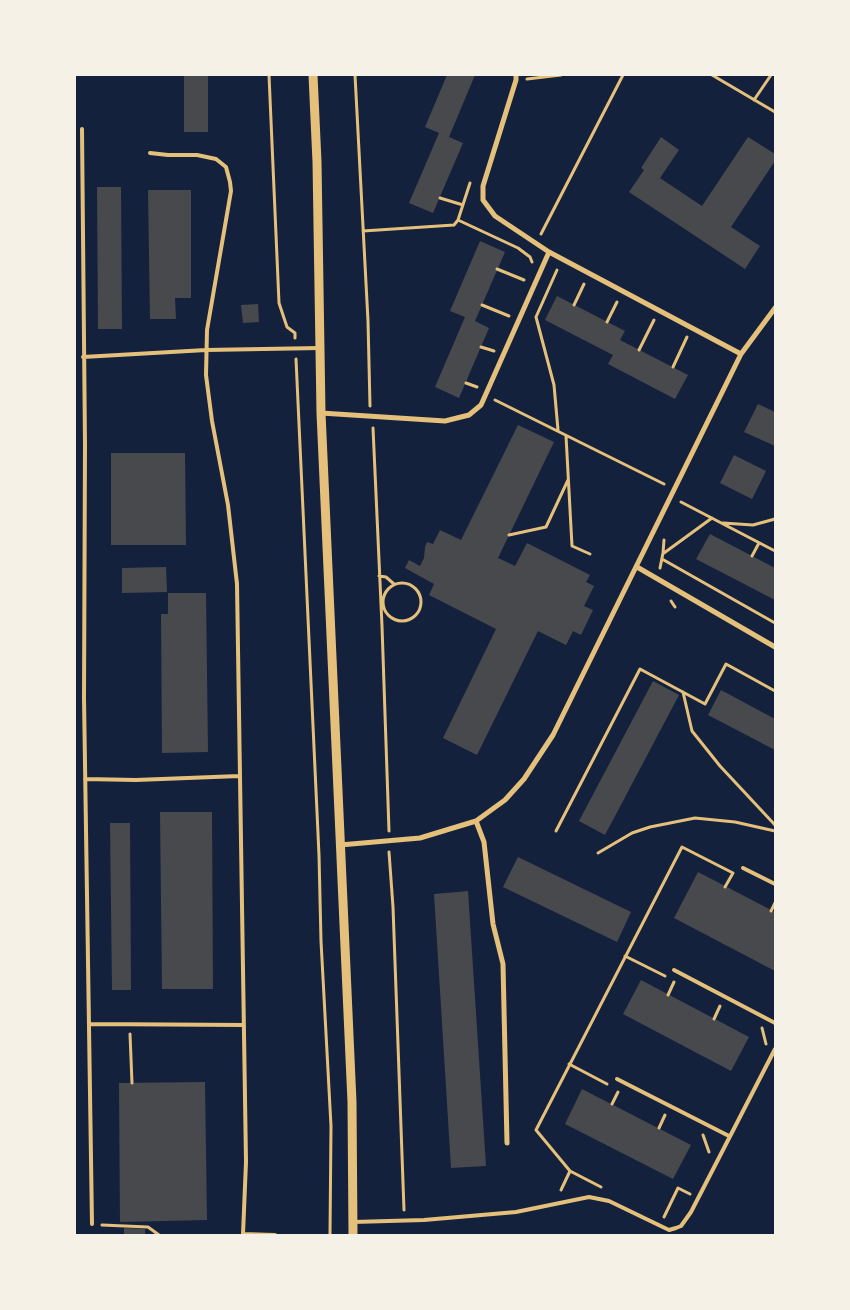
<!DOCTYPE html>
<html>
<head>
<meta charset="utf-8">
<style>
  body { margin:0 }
  #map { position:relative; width:850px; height:1310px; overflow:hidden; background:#14213d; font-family:"DejaVu Sans",sans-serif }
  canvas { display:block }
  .frame { position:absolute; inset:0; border:76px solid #f6f1e7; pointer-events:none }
</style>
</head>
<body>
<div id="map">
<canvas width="850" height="1310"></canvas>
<div class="frame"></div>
</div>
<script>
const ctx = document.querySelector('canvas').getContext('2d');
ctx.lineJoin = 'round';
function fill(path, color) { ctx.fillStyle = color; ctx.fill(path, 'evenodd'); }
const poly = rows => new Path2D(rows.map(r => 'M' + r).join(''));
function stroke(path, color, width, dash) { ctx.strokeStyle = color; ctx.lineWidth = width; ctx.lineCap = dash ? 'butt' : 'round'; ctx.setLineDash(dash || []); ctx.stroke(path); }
fill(poly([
  [184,75,208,75,208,132,184,132],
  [447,75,475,75,449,137,463,143,433,213,409,203,439,133,425,127],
  [661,137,679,150,660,178,702,206,748,137,775,154,775,161,731,227,760,246,745,269,629,192,644,170,641,168],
  [97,187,121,187,122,329,98,329],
  [148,190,191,190,191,298,175,298,176,319,150,319],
  [480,241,505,252,475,321,489,328,459,398,435,387,465,317,450,311],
  [557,296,625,331,620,340,688,375,675,399,608,364,613,355,545,320],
  [258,304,259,322,243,323,241,305],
  [758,404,775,412,775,446,744,432],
  [518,425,554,442,498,558,515,566,527,543,590,575,586,582,594,586,584,606,593,610,581,635,573,631,566,645,538,631,477,755,443,738,496,629,429,595,434,584,405,568,409,560,420,566,424,558,425,547,427,542,433,544,440,530,461,540],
  [111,453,185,453,186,545,111,545],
  [734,455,766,471,752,499,720,483],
  [710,534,775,568,775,600,696,559],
  [166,567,167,592,122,593,122,568],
  [168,593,206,593,208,752,162,753,161,614,168,614],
  [653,681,679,695,605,835,579,821],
  [721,690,775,719,775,750,708,715],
  [160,812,212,812,213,989,162,989],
  [110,823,130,823,131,990,112,990],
  [518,857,631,912,617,942,503,887],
  [698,872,775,912,775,971,674,918],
  [468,891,486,1166,451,1168,434,894],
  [641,980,749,1037,731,1071,623,1014],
  [205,1082,207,1220,120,1222,119,1083],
  [582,1089,691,1145,673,1179,565,1124],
  [124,1228,145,1229,145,1235,124,1235]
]), '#48494c');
stroke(poly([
  [269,75,279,303,287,327,295,333,295,338],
  [355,75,368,321,370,406],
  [712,75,775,112],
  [527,79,561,75],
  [754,100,771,75],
  [470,183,458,220,518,248,530,257,532,262],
  [440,198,463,205],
  [363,231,454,225,458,220],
  [541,234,623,75],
  [497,269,524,280],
  [557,270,536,317,554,385,558,430],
  [482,305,509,316],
  [574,305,584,284],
  [607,322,617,302],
  [481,347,494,351],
  [639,350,654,320],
  [296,359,319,855,321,941,331,1126,330,1235],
  [673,367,687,337],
  [466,383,477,387],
  [495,400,664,484],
  [373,428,382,626,389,831],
  [566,436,572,546,590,554],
  [681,502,775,551],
  [723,523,753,525,775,519],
  [509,535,546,527,568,480],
  [664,553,712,518],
  [752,556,759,543],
  [662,559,775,623],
  [660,568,663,553,664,540],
  [379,576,386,577,394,584],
  '383 602a19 19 0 1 1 38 0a19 19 0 1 1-38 0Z',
  [671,601,675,607],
  [683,692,692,731,720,766,775,825],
  [556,831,640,669,705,704,726,664,775,691],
  [389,852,393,907,404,1210],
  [598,853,632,833,650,827,695,818,735,822,775,831],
  [725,887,733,873],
  [771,911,775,903],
  [625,956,665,976],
  [668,995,674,982],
  [714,1019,720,1006],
  [762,1028,766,1044],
  [130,1034,132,1083],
  [569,1064,607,1084],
  [612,1104,618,1092],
  [659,1128,665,1115],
  [703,1135,709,1152],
  [570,1171,601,1187],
  [561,1190,570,1171,536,1130,682,847,733,873],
  [664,1217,678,1188,690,1194],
  [102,1225,148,1227,159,1235]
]), '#e5c07b', 3);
stroke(poly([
  [82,129,85,445,84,698,92,1224],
  [150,153,168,155,197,155,216,159,226,167,230,182,231,191,207,330,206,375,212,421,228,505,237,584,246,1162,243,1234,275,1235],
  [83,357,206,350,320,348],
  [85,779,136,780,239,776],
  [743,868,775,884],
  [674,970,775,1023],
  [90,1024,244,1025],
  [617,1079,729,1136],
  [353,1222,424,1220,516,1212,589,1197,609,1201,669,1230,676,1228,681,1226,691,1212,775,1049]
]), '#e5c07b', 4);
stroke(poly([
  [516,75,516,80,483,186,483,200,495,216,549,252,741,354],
  [321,413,445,421,469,415,481,405,549,252],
  [637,567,775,647],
  [476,821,484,842,493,924,503,964,507,1143],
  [340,845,420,838,476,821,505,800,524,779,553,735,741,354,775,308]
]), '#e5c07b', 5);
stroke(poly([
  [313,75,317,162,321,413,352,1102,353,1235]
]), '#e5c07b', 9);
</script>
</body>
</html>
